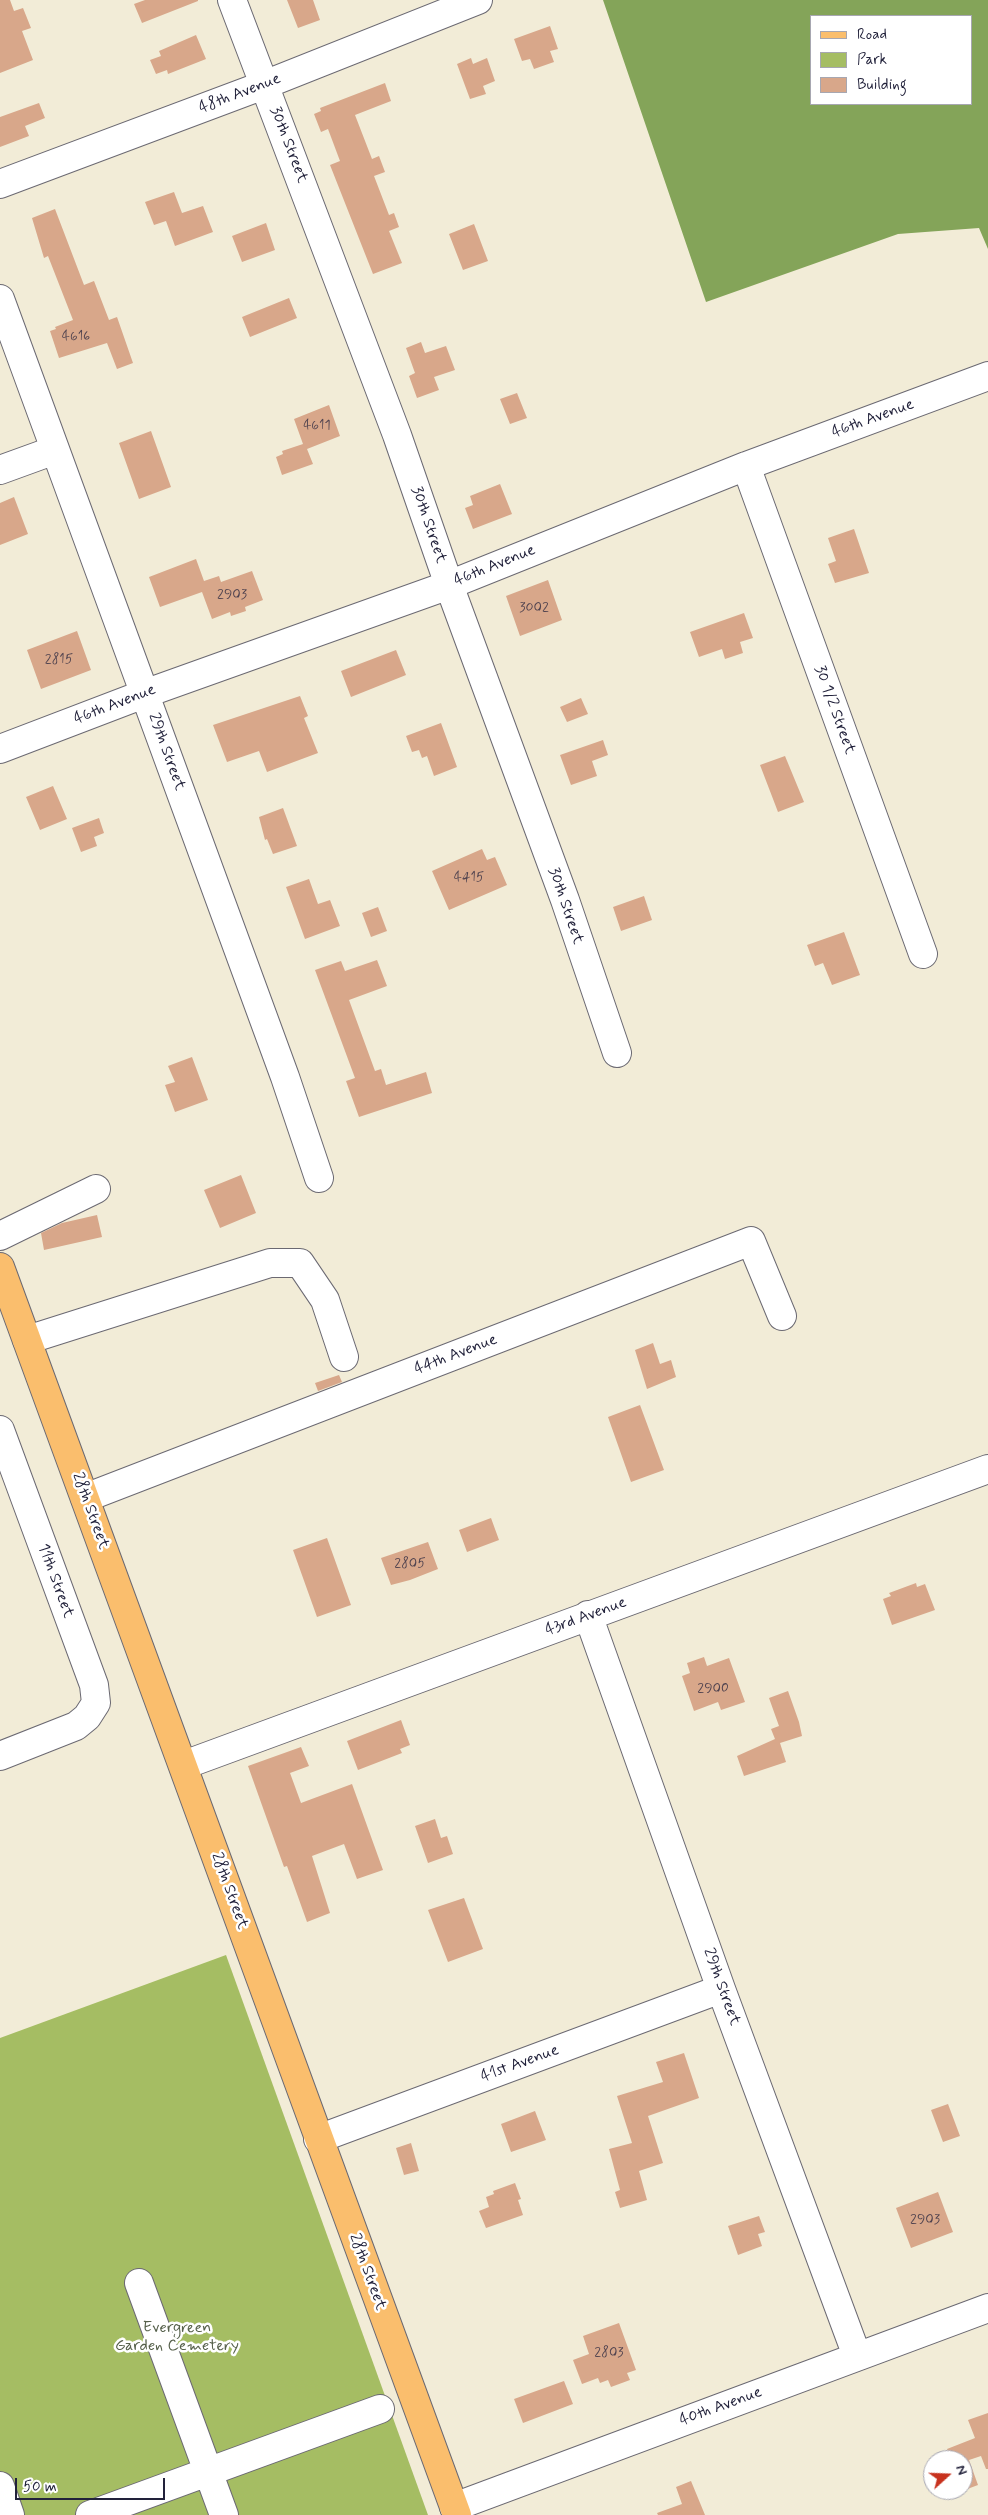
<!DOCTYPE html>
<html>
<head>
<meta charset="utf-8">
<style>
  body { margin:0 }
  #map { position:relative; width:988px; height:2515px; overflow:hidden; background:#f2ecd7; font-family:Mynerve,sans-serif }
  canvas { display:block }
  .legend { position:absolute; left:810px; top:15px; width:162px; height:90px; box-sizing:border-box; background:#fff; border:1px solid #a7a7b1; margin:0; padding:6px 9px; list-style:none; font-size:15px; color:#22223b }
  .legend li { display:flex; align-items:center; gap:10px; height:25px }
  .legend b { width:25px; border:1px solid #a7a7b1 }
  .north { position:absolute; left:923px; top:2450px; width:50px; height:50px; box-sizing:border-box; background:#fff; border:1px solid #a7a7b1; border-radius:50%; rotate:70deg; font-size:14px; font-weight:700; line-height:20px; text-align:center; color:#22223b }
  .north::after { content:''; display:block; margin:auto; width:18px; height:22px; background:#c8321e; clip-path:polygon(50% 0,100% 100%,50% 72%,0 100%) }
  .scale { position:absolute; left:15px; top:2478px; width:150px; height:22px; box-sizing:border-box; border:2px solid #22223b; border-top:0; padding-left:6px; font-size:15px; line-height:18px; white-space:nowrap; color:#22223b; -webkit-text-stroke:4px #fff; paint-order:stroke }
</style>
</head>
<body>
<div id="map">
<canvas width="988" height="2515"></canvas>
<ul class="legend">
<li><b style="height:6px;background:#fabe6d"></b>Road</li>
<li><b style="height:14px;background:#a5bd63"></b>Park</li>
<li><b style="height:14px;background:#d8a78a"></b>Building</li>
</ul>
<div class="north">N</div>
<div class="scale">50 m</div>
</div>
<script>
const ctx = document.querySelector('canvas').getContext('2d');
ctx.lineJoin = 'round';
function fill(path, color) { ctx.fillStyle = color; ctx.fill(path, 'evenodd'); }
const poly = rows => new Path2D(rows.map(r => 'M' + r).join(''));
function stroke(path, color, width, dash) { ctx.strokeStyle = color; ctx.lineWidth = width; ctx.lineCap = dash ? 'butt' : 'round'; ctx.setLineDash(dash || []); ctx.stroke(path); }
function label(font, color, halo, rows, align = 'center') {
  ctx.font = font + ' Mynerve,sans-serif'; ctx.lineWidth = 5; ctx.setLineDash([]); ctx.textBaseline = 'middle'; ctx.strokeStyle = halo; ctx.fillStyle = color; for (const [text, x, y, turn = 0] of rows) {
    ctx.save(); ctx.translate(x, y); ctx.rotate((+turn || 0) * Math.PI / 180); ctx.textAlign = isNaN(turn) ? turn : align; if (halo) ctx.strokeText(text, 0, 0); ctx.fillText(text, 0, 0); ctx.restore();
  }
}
fill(poly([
  [226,1955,428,2515,0,2515,0,2038]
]), '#a5bd63');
fill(poly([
  [603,0,988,0,988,249,979,228,898,234,706,302],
  [812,16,972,16,972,104,812,104]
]), '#84a459');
fill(poly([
  [0,0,10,0,14,11,23,8,31,28,22,31,33,60,0,73],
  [145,0,198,0,198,1,142,23,134,4],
  [287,0,313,0,320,20,298,28],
  [550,26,558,49,550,51,554,62,534,69,530,59,522,61,514,39],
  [196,35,206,59,168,74,167,70,156,74,150,60,161,56,159,51],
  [471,58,473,64,487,58,495,81,483,86,486,94,470,99,457,64],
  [385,83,391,101,355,115,372,159,379,156,385,172,374,176,389,215,394,213,399,227,389,231,402,263,373,274,330,165,340,161,328,129,321,132,314,114,321,111,320,108],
  [39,103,45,118,25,126,29,136,0,147,0,117],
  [174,192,182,213,203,206,213,232,175,246,166,221,154,225,145,202],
  [55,209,84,285,94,281,109,320,117,317,133,363,117,369,107,343,59,358,50,331,56,329,55,327,73,320,48,256,44,258,32,218],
  [266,223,275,250,242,262,232,236],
  [474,224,488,261,463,270,449,234],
  [289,298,297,318,250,337,242,317],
  [421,342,425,353,446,346,455,370,434,377,439,390,417,398,409,376,415,373,406,348],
  [517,393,527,418,510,424,500,399],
  [329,405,340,436,307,449,313,464,282,475,276,457,283,454,282,451,303,444,294,419],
  [151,431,171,487,139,499,119,443],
  [500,484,512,514,473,529,465,508,473,505,470,496],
  [14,497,28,534,0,545,0,503],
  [854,529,869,573,835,583,828,564,836,561,828,538],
  [196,559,204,581,219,576,221,582,252,571,263,600,245,607,246,611,231,616,230,612,212,619,202,592,160,607,149,577],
  [548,580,562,620,520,636,506,596],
  [744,613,753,638,740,642,743,653,725,659,722,649,699,657,690,632],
  [77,631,91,670,41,689,27,650],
  [396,650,406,675,351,697,341,671],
  [300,696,308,716,304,718,318,753,267,772,259,751,227,762,213,725],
  [581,698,588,714,567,722,560,707],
  [441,723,457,767,434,776,427,756,422,758,419,750,412,752,406,736],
  [603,740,608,755,592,761,597,776,571,785,560,755],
  [785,756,804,802,778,812,760,765],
  [53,786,67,819,40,830,26,797],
  [283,808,297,846,273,854,267,839,265,840,259,817],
  [99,818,104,833,94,837,97,846,81,852,72,828],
  [482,849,487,860,495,857,507,885,449,910,432,871],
  [309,879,318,904,330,900,340,926,305,939,286,887],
  [644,896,652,920,621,931,613,907],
  [378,907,387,931,371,937,362,913],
  [844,932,860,975,832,985,823,963,815,966,807,945],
  [377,960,387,986,349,1000,375,1071,381,1069,386,1085,426,1072,432,1093,359,1117,346,1081,355,1078,315,970,341,961,345,971],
  [192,1057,208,1100,175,1112,165,1085,175,1082,168,1066],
  [241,1175,256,1213,220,1228,204,1190],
  [97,1215,102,1237,44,1250,41,1233,62,1223],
  [653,1343,660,1364,671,1360,676,1377,647,1389,635,1350],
  [339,1375,342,1382,318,1391,315,1383],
  [640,1405,664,1470,631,1482,608,1417],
  [491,1518,499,1540,467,1552,459,1530],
  [327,1538,351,1605,317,1617,293,1550],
  [428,1542,438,1569,410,1580,391,1585,381,1558],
  [916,1583,917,1587,925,1584,935,1610,892,1625,883,1599,891,1596,889,1593],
  [704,1657,707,1666,729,1658,745,1702,721,1710,718,1702,694,1711,682,1676,690,1673,687,1663],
  [788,1691,799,1722,802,1736,780,1743,786,1762,744,1776,737,1756,775,1739,771,1729,779,1726,769,1698],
  [401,1720,410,1745,400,1749,402,1753,358,1770,347,1741],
  [301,1747,309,1766,290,1773,301,1803,352,1784,383,1870,357,1879,344,1844,312,1856,330,1913,307,1922,287,1866,284,1867,248,1766],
  [435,1819,441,1838,447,1836,453,1854,428,1863,415,1826],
  [464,1898,483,1949,448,1962,428,1910],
  [684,2053,699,2098,648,2116,663,2163,639,2171,647,2200,620,2208,615,2192,620,2190,609,2149,632,2143,617,2096,663,2082,656,2062],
  [948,2104,960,2136,943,2142,931,2110],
  [535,2111,546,2140,511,2152,501,2124],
  [411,2143,419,2171,404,2175,396,2148],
  [515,2183,521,2199,518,2200,523,2215,486,2228,479,2211,489,2207,486,2197,494,2194,493,2191],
  [938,2192,953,2232,911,2248,896,2208],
  [759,2216,765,2232,758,2234,762,2246,738,2255,728,2226],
  [619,2323,636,2370,627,2373,630,2380,611,2387,608,2380,600,2383,598,2378,582,2384,573,2360,589,2354,583,2336],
  [564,2381,573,2404,523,2423,514,2399],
  [988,2413,988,2469,986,2469,981,2456,969,2460,978,2485,962,2491,963,2460,951,2460,947,2449,975,2438,968,2420],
  [691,2481,705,2515,658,2515,657,2513,682,2504,676,2487]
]), '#d8a78a');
const minor = poly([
  [232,0,397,435,449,585,565,900,617,1053],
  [0,184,264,85,478,0],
  [0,299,285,1077,319,1178],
  [746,466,923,954],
  [0,470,55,450],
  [0,749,144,694,449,585,746,466,988,376],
  [0,1236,96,1189],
  [27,1340,270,1263,300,1263,325,1300,344,1357],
  [0,1430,94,1685,96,1703,87,1717,76,1726,0,1756],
  [85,1498,751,1241,782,1316],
  [588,1615,721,1989,857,2356],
  [184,1765,988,1469],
  [318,2139,721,1989],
  [139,2283,224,2515],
  [0,2486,10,2515],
  [454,2507,988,2308],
  [90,2515,380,2409]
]);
const major = poly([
  [0,1267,457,2515]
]);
stroke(minor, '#6b6972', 30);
stroke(major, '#6b6972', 30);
stroke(minor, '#fff', 28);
stroke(major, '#fabe6d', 28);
label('14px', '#50434f', null, [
  ["4616",76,337],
  ["4611",317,426],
  ["2903",232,595],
  ["3002",534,608],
  ["2815",59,660],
  ["4415",469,878],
  ["2805",410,1564],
  ["2900",713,1689],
  ["2903",925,2220],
  ["2803",609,2353]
]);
label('16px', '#22223b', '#fff', [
  ["48th Avenue",240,94,-21],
  ["30th Street",288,145,69],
  ["46th Avenue",873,419,-20],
  ["30th Street",428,525,71],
  ["46th Avenue",495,566,-22],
  ["46th Avenue",115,705,-21],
  ["30 1/2 Street",834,710,70],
  ["29th Street",166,752,70],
  ["30th Street",565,906,71],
  ["44th Avenue",456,1355,-21],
  ["28th Street",90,1511,70],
  ["11th Street",55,1581,70],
  ["43rd Avenue",586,1617,-20],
  ["28th Street",229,1891,70],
  ["29th Street",721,1987,70],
  ["41st Avenue",520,2064,-20],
  ["28th Street",367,2272,70],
  ["40th Avenue",721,2407,-20]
]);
label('16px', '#56604b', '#fff', [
  ["Evergreen",177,2329],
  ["Garden Cemetery",177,2347]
]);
</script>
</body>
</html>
